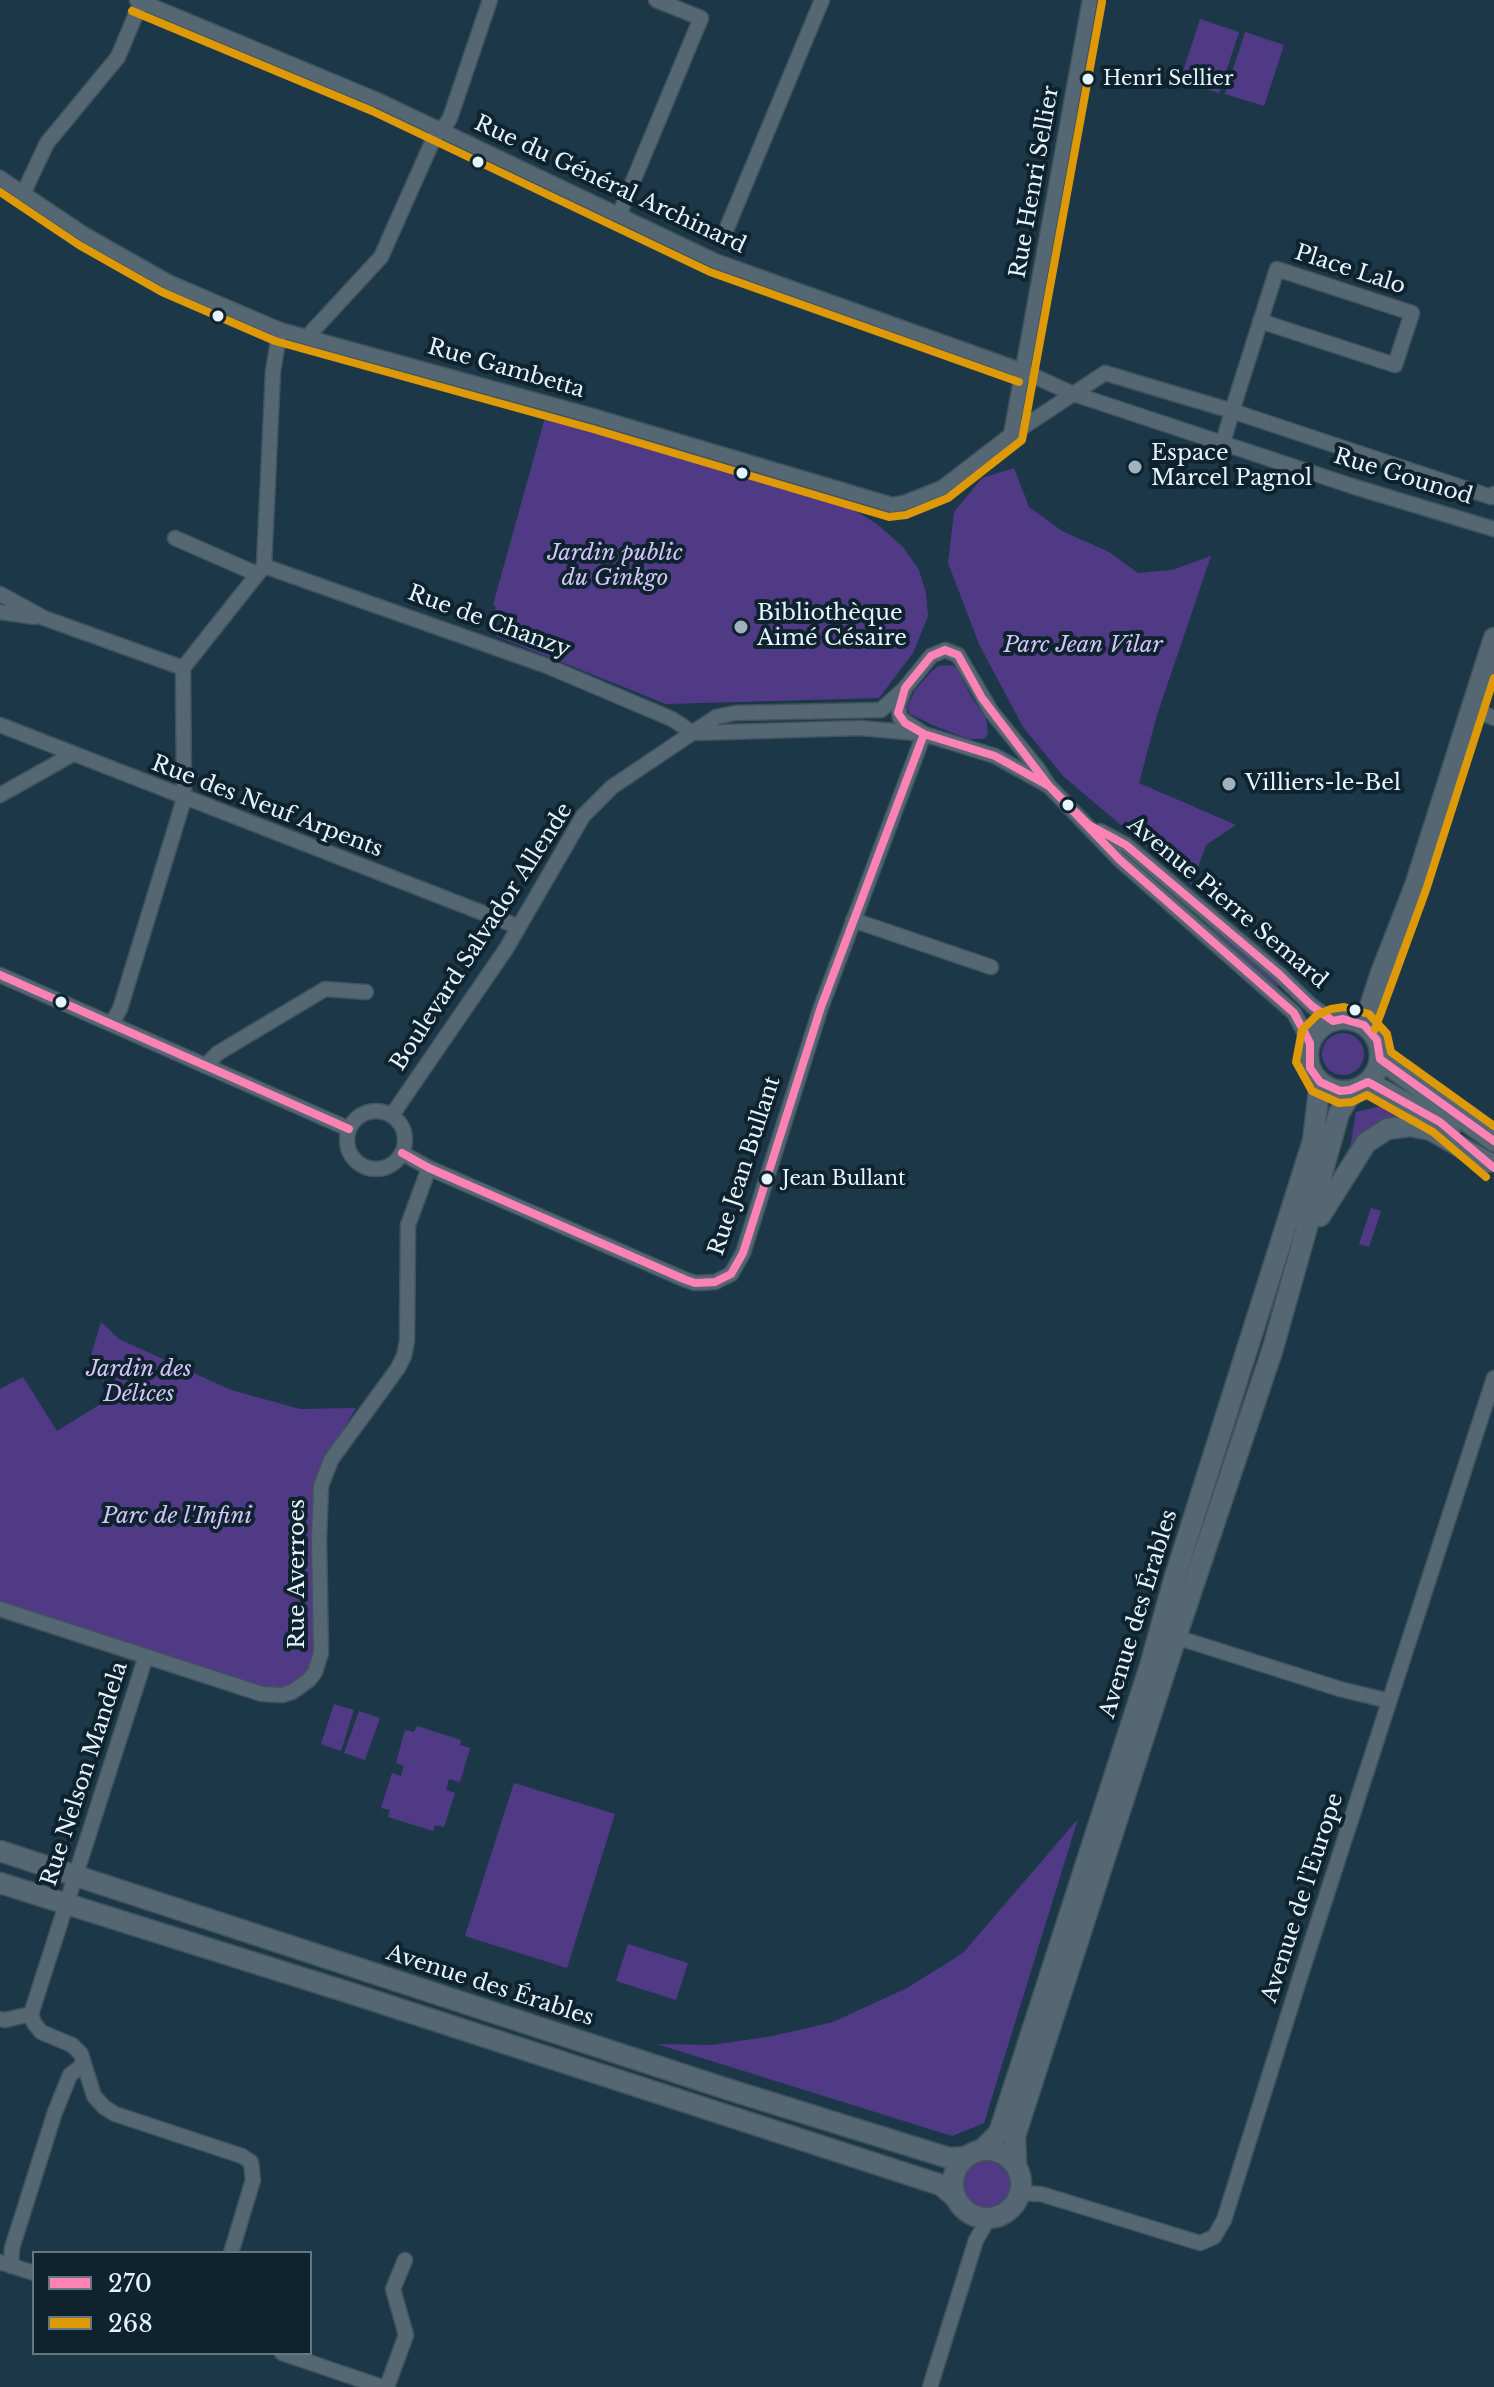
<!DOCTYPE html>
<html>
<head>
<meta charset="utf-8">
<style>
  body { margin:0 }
  #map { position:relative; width:1494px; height:2387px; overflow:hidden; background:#1c3848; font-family:"Libre Baskerville",serif }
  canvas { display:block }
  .legend { position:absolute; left:32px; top:2251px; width:280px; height:104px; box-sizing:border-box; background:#0f232f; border:2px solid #657782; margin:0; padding:10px 14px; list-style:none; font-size:24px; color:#e5f4fe }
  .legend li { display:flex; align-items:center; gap:16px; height:40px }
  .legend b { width:40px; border:2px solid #657782 }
</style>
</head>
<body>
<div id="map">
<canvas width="1494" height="2387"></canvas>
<ul class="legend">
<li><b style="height:10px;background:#ff82b4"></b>270</li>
<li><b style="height:10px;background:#de9906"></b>268</li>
</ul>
</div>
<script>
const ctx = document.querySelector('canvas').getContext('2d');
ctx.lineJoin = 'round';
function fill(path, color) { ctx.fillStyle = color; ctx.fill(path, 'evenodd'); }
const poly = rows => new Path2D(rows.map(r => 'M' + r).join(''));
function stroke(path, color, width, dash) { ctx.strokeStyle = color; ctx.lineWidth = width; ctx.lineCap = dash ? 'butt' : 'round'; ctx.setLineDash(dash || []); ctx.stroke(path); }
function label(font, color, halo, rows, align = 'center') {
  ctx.font = font + ' "Libre Baskerville",serif'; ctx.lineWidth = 8; ctx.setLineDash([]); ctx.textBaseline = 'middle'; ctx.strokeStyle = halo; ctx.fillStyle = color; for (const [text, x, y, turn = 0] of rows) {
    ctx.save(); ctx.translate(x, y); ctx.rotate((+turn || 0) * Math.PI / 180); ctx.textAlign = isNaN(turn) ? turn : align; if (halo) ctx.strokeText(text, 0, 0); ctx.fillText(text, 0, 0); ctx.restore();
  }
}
fill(poly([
  [1200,19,1239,32,1219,93,1180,81],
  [1245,32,1284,45,1264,106,1225,94],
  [546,414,833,502,852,509,877,524,903,547,919,570,926,593,928,616,913,653,879,698,666,704,496,636,502,619,493,616,496,607,493,605],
  [1014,468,1029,507,1062,531,1109,552,1138,573,1172,570,1211,556,1157,715,1139,783,1236,825,1206,845,1192,885,1064,777,1023,727,979,644,948,563,954,512,982,478],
  [952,665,957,669,972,698,986,718,988,734,984,739,968,739,935,726,910,714,907,707,915,690,930,673,938,666],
  [1201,917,1280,983,1275,989,1222,943],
  '1322 1054a21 21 0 1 1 42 0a21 21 0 1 1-42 0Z',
  [1390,1104,1416,1116,1397,1117,1377,1124,1363,1132,1350,1148,1356,1112],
  [1371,1208,1381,1211,1369,1247,1359,1244],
  [101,1322,119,1339,231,1390,300,1409,356,1408,318,1471,313,1506,318,1639,316,1659,304,1679,286,1689,268,1690,0,1603,0,1389,23,1377,57,1431,112,1397,90,1359],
  [334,1704,354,1710,341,1751,321,1744],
  [359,1711,380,1718,365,1760,344,1753],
  [417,1726,461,1740,460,1745,470,1748,460,1782,449,1779,446,1790,455,1793,444,1827,435,1825,433,1831,388,1817,390,1810,381,1808,392,1773,401,1776,404,1766,396,1763,405,1730,414,1732],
  [514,1783,615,1814,567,1968,465,1936],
  [1078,1819,984,2123,952,2136,657,2044,712,2045,773,2036,833,2022,907,1988,963,1953],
  [628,1944,688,1963,676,2000,616,1981],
  '963 2184a24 24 0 1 1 48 0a24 24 0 1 1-48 0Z'
]), '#513a85');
const street = poly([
  [137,0,377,100,715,261,1023,371,1071,393,1355,487,1494,529],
  [442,130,450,118,490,0],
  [0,178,85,235,168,282,280,330,596,417,892,505,904,503,942,488,1011,435,1090,0],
  [23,194,47,143,118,57,141,2],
  [619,215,701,18,656,0],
  [724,235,822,0],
  [307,337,381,257,438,129],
  [1011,435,1105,373,1232,411,1491,497,1494,494],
  [1223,443,1232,411,1277,269,1412,313,1395,365,1260,321],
  [175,538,257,574],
  [264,566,547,666,672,719,693,733],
  [0,594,44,618,183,668],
  [0,612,35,617],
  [1471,708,1494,718],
  [0,725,519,927],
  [693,733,860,728,916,733],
  [1049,786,1038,769,991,711,958,655,945,650,931,656,905,688,898,706,900,718,924,734,995,756,1049,786,1120,860,1294,1013,1310,1043],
  [0,795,73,754],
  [1100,831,1126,845,1279,974,1312,1006,1333,1021],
  [853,920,991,967],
  [0,975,349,1129],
  [112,1023,120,1009,184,799,183,668,264,566,273,371,280,330],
  [205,1066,218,1053,325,989,366,992],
  '347 1140a29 29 0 1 1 58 0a29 29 0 1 1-58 0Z',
  [392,1115,506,949,583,816,612,787,716,717,735,713,881,710,902,691],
  [402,1153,429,1168,686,1280,695,1283,715,1282,731,1274,743,1253,821,1007,924,734],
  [0,1609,262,1694,282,1695,292,1692,309,1680,315,1672,321,1653,319,1539,321,1486,331,1460,398,1368,404,1356,407,1341,408,1225,429,1168],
  [1176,1637,1340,1689,1389,1701],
  [31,2014,146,1656],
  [0,2019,5,2020,31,2014,34,2023,41,2032,72,2045,81,2054,84,2064,70,2075,55,2112,12,2248,11,2266],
  [84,2064,94,2096,104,2107,115,2114,242,2156,251,2162,253,2180,231,2253],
  [1020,2193,1041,2194,1200,2243,1214,2237,1224,2220,1302,1971,1494,1378],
  [0,2262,34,2273],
  [282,2353,382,2387],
  [387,2387,406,2335,393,2289,405,2260],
  [930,2387,976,2240,989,2218]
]);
const secondary = poly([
  '1308 1055a36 36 0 1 1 72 0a36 36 0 1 1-72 0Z',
  [1364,1025,1381,973,1415,886,1494,638],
  [1380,1059,1494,1141],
  [1368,1082,1440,1122,1450,1131],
  [1320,1216,1366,1143,1387,1129,1410,1126,1431,1130,1487,1162],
  [0,1851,727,2089,949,2158,967,2157],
  [0,1883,347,1992,941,2185,956,2198],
  '953 2184a34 34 0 1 1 68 0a34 34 0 1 1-68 0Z',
  [981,2151,999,2133,1150,1666,1174,1580,1313,1141,1320,1082],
  [1016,2166,1015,2136,1176,1637,1273,1348,1339,1113,1348,1098,1361,1087]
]);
stroke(street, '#3f525d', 17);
stroke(secondary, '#3f525d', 23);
stroke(street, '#556772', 14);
stroke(secondary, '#556772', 20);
stroke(poly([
  [945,650,958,655,982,698,1049,786,995,756,924,734,905,723,898,713,905,688,931,656,945,650],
  [1049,786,1089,825,1126,845,1279,974,1312,1006,1333,1021,1343,1019,1364,1025,1377,1040,1380,1059,1494,1141],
  [1049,786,1120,860,1294,1013,1310,1043,1310,1068,1320,1082,1340,1091,1350,1090,1368,1082,1440,1122,1494,1168],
  [0,975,349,1129],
  [402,1153,429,1168,686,1280,695,1283,715,1282,731,1274,743,1253,821,1007,924,734]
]), '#ff82b4', 8);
stroke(poly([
  [132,11,372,111,710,272,1019,382],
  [0,192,79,245,162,292,275,341,593,429,889,517,906,515,948,498,1022,440,1102,2],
  [1375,1029,1426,890,1494,678],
  [1486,1177,1433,1132,1367,1095,1352,1102,1339,1103,1312,1091,1296,1062,1302,1030,1317,1015,1331,1009,1344,1007,1369,1014,1387,1034,1391,1052,1494,1126]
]), '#de9906', 8);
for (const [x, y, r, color] of [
  [1088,79,7,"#e5f4fe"],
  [478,162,7,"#e5f4fe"],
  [218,316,7,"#e5f4fe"],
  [1135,467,8,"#9fb2be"],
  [742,473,7,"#e5f4fe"],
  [741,627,8,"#9fb2be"],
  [1229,784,8,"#9fb2be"],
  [1068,805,7,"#e5f4fe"],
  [61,1002,7,"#e5f4fe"],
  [1355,1010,7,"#e5f4fe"],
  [767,1179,7,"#e5f4fe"]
]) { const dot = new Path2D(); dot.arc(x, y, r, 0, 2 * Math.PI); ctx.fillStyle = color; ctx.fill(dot); stroke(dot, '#0f232f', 3); }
label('20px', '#e5f4fe', '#0f232f', [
  ["Henri Sellier",1103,79],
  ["Jean Bullant",782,1179]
], 'left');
label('22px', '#e5f4fe', '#0f232f', [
  ["Rue Henri Sellier",1035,182,-80],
  ["Rue du Général Archinard",610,185,25],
  ["Place Lalo",1350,270,18],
  ["Rue Gambetta",506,369,16],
  ["Rue Gounod",1403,477,17],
  ["Rue de Chanzy",489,622,20],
  ["Rue des Neuf Arpents",267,807,21],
  ["Avenue Pierre Semard",1227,903,40],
  ["Boulevard Salvador Allende",482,937,-57],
  ["Rue Jean Bullant",745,1166,-72],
  ["Rue Averroes",298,1574,-90],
  ["Avenue des Érables",1139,1614,-73],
  ["Rue Nelson Mandela",85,1774,-72],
  ["Avenue de l'Europe",1303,1898,-72],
  ["Avenue des Érables",490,1986,18]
]);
label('22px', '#e5f4fe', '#0f232f', [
  ["Espace",1151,454],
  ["Marcel Pagnol",1151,479],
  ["Bibliothèque",757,614],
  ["Aimé Césaire",757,639],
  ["Villiers-le-Bel",1245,784]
], 'left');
label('italic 22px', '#d2c3f8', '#0f232f', [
  ["Jardin public",615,554],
  ["du Ginkgo",615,579],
  ["Parc Jean Vilar",1083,646],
  ["Jardin des",139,1370],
  ["Délices",139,1395],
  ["Parc de l'Infini",177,1517]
]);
</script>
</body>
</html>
